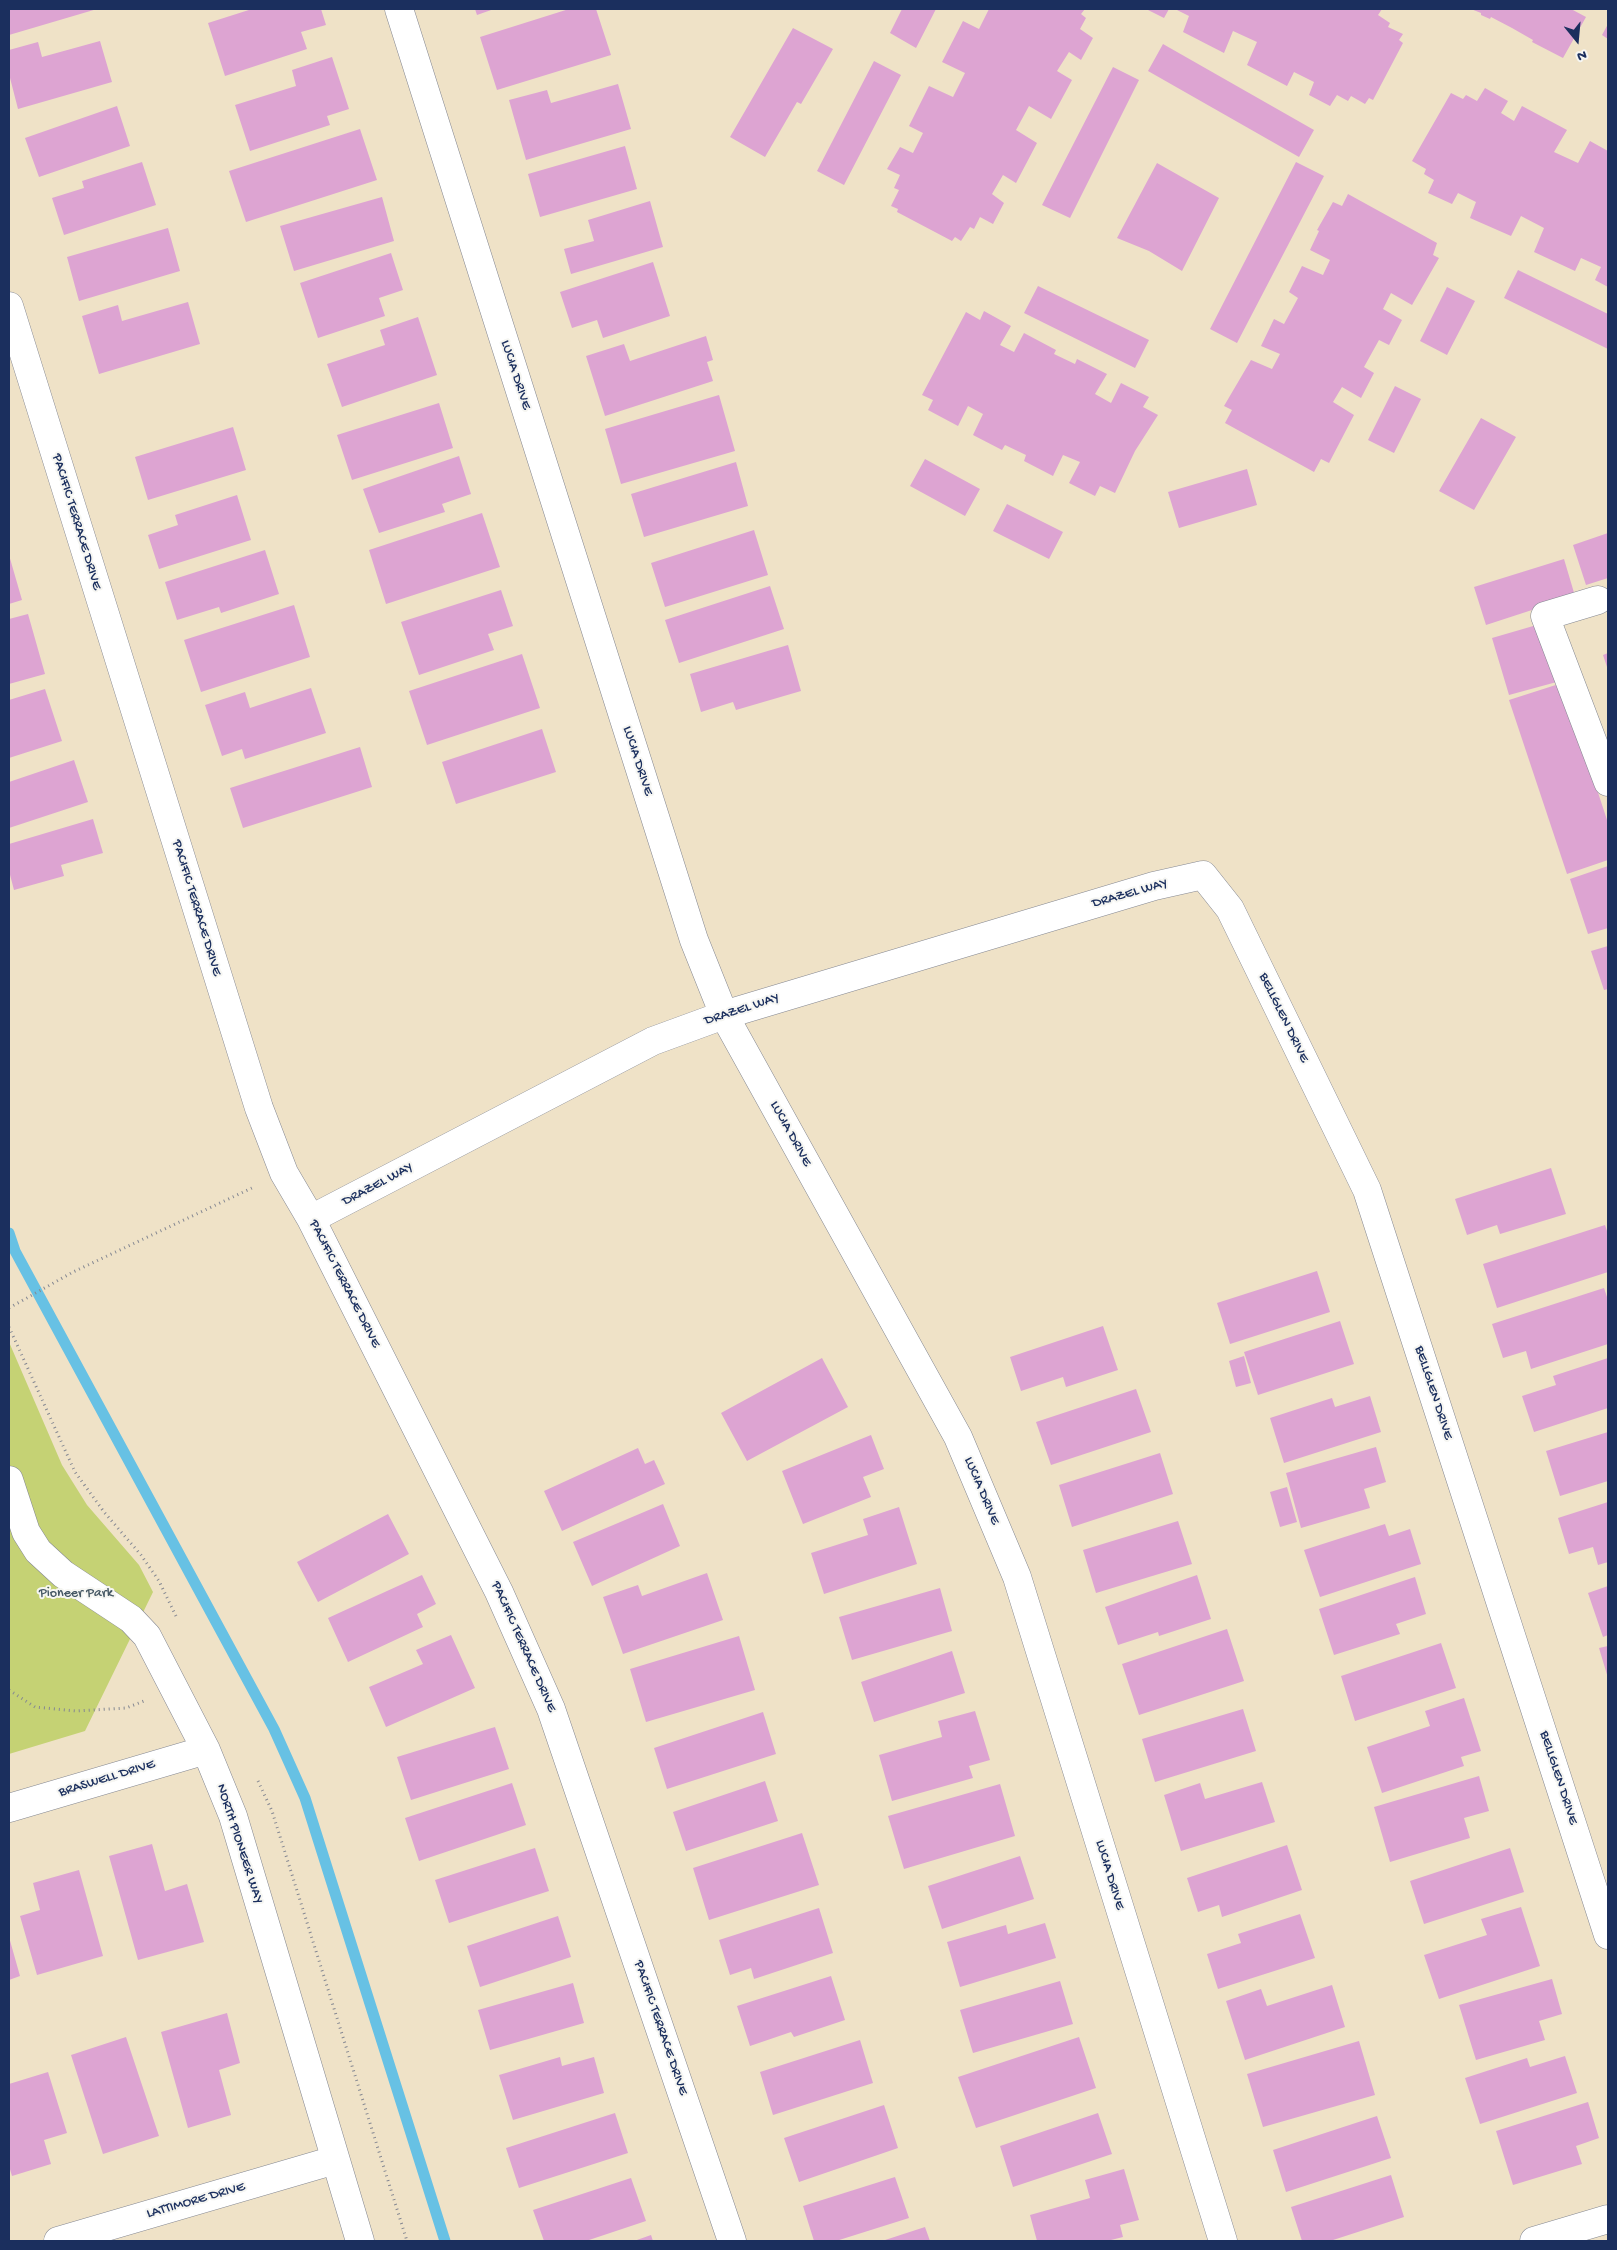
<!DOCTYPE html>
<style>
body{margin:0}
#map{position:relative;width:1617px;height:2250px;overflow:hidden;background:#efe2c7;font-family:"Gochi Hand",sans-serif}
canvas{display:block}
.frame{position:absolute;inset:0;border:10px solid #1b2f5e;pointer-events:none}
.north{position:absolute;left:1552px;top:15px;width:50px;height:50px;-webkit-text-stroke:4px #f6f6f2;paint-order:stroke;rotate:163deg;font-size:14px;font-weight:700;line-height:20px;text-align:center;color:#1b2f5e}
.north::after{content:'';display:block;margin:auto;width:18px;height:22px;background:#1b2f5e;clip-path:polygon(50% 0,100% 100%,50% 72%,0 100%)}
</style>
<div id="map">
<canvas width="1617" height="2250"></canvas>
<div class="frame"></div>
<div class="north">N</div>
</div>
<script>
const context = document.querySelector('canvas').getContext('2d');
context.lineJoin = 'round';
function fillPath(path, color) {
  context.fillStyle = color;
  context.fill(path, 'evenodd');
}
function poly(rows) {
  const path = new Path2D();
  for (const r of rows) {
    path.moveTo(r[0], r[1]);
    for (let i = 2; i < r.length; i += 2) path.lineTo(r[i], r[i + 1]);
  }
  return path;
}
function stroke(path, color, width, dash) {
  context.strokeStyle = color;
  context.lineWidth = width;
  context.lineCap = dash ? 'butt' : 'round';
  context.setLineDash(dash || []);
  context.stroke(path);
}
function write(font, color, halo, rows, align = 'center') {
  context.font = font + ' "Gochi Hand",sans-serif';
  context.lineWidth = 4;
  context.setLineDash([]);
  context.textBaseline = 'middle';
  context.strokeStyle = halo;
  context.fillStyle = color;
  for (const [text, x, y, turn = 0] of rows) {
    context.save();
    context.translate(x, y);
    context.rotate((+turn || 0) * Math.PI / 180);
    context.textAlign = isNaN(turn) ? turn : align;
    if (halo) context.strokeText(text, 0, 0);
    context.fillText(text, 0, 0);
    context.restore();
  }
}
const green = poly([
 [9,1342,62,1465,87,1505,139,1565,153,1592,85,1731,9,1754]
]);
const stream = poly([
 [9,1233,15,1251,274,1729,305,1798,445,2241]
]);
const building = poly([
 [9,9,97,9,9,35],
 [252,9,321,9,326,25,301,32,307,49,225,76,208,23],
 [475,9,494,9,477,15],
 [569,9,596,9,611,55,497,90,480,37],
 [902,9,936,9,916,48,890,33],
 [989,9,1085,9,1081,14,1086,18,1080,29,1093,38,1081,60,1069,52,1057,71,1072,80,1051,119,1029,106,1016,130,1037,143,1016,183,1003,175,992,194,1004,203,993,224,980,217,974,229,970,227,961,241,955,237,952,241,897,212,898,209,891,206,899,190,894,188,900,175,887,169,900,147,913,153,923,133,909,126,929,86,953,97,965,73,942,62,963,21,979,29],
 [1146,9,1169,9,1164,18],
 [1175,9,1382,9,1378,15,1390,23,1388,27,1403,34,1399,40,1403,43,1373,100,1369,98,1365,104,1351,96,1348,101,1337,95,1330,106,1309,95,1314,82,1294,72,1287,86,1247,65,1257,42,1233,31,1224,53,1183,32,1189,16],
 [1471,9,1571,9,1586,17,1563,58,1532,42,1533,40,1512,28,1491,17,1490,19,1481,15,1481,13],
 [1608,24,1608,39,1602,35],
 [793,28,833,49,801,104,797,102,765,157,730,137],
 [100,41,112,82,18,109,9,74,9,50,38,42,42,57],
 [1163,44,1314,130,1299,157,1148,71],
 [332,57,349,109,327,116,330,125,250,151,235,105,296,86,292,70],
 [874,61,901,75,844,185,817,171],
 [1113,67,1139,80,1070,218,1042,205],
 [618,84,631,129,526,160,509,100,547,90,551,103],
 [1485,88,1508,101,1501,113,1514,121,1522,106,1567,130,1554,152,1578,163,1590,141,1608,151,1608,287,1595,280,1601,267,1581,258,1575,271,1534,252,1544,228,1521,216,1511,236,1470,218,1476,202,1458,193,1452,204,1428,193,1434,180,1424,174,1426,169,1412,161,1451,93,1463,99,1466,95,1477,101],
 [117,106,130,146,39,177,25,138],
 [360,129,377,180,246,222,229,171],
 [625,146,637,189,540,217,528,174],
 [142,162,156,205,64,235,52,198,84,188,82,181],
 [1296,162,1324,176,1237,343,1210,329],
 [1157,163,1219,198,1182,271,1149,251,1117,238],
 [1348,194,1437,243,1433,255,1439,258,1412,305,1391,293,1383,309,1402,320,1389,345,1379,340,1364,367,1374,373,1361,398,1342,387,1333,402,1354,415,1329,463,1321,459,1314,472,1225,423,1232,410,1224,406,1251,360,1272,369,1280,354,1261,346,1274,319,1284,324,1298,298,1289,292,1302,266,1323,275,1330,260,1310,250,1319,231,1317,230,1333,202,1342,206],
 [382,197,394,241,294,271,280,226],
 [650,201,663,247,571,274,564,249,594,241,588,220],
 [168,228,180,271,79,301,67,257],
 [391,253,403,290,379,298,385,316,318,338,300,283],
 [653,262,670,316,603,338,597,320,572,328,560,292],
 [1518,270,1608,314,1608,349,1504,298],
 [1038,286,1149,340,1135,368,1024,313],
 [1447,287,1475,301,1447,355,1420,341],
 [188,302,200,344,99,374,82,316,118,305,122,321],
 [984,311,1011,326,1000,345,1014,352,1024,333,1056,350,1054,354,1075,364,1077,359,1107,374,1095,394,1111,403,1121,383,1149,397,1143,407,1158,415,1135,451,1115,493,1100,486,1095,496,1069,483,1080,462,1063,455,1053,476,1024,461,1026,455,1005,445,1002,450,973,435,983,414,968,406,958,426,928,410,933,400,922,395,966,312,980,320],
 [418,317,437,375,342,407,327,364,385,345,380,330],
 [706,336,713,360,707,362,713,381,605,416,586,356,624,344,630,361],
 [1395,386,1421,399,1394,453,1368,440],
 [719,395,735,451,621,484,605,429],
 [439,403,453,448,352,480,337,435],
 [1481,418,1516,437,1474,510,1439,491],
 [233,427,246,470,148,500,135,457],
 [459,456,471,494,442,504,445,512,379,533,363,489],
 [925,459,980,489,965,516,910,486],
 [736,462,748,506,644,537,631,494],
 [1247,469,1257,505,1179,528,1168,492],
 [237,495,251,540,159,569,148,535,178,525,175,515],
 [1007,504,1063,532,1049,559,993,531],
 [482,513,500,567,386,604,369,550],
 [754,530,768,575,665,607,651,563],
 [1608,533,1608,578,1586,585,1573,545],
 [265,550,279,594,221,613,219,607,177,620,165,582],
 [9,555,22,600,9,604],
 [1564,559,1575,596,1486,625,1474,587],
 [770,586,784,629,679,663,665,620],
 [501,590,513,626,488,634,494,650,419,675,401,622],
 [294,605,310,657,201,692,184,640],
 [28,614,45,674,9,684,9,619],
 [1547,622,1564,680,1509,695,1492,638],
 [788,645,801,691,736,710,733,702,701,712,690,674],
 [1608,653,1608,670,1603,655],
 [522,654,540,708,427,745,409,691],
 [1562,683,1608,823,1608,860,1567,874,1509,700],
 [311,688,326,733,245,759,242,749,222,756,205,705,245,692,250,708],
 [45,689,62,741,9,758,9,700],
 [542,729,556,772,456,804,442,762],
 [360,747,372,787,243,828,230,788],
 [74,760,88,802,9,828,9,782],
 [93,819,103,853,61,865,64,876,14,890,9,871,9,844],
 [1608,866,1608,928,1588,934,1570,879],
 [1608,946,1608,989,1604,990,1591,951],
 [1551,1168,1566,1214,1500,1234,1497,1225,1467,1235,1455,1199],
 [1605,1225,1608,1234,1608,1272,1497,1308,1483,1264],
 [1317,1271,1330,1312,1230,1344,1217,1303],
 [1604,1288,1608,1300,1608,1344,1531,1369,1526,1351,1503,1358,1492,1324],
 [1340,1321,1354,1364,1258,1395,1244,1352],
 [1103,1326,1118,1370,1066,1387,1063,1377,1021,1391,1010,1357],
 [1244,1356,1251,1383,1236,1387,1229,1361],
 [822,1358,848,1407,747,1461,721,1413],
 [1608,1358,1608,1408,1534,1432,1522,1396,1556,1385,1553,1376],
 [1136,1389,1151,1432,1051,1465,1036,1422],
 [1370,1396,1381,1432,1284,1463,1270,1418,1332,1398,1335,1407],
 [1608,1432,1608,1481,1560,1496,1546,1451],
 [871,1435,884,1469,863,1477,871,1497,803,1524,782,1471],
 [1376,1447,1386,1482,1364,1489,1370,1508,1301,1528,1286,1473],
 [638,1448,645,1464,654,1460,665,1484,562,1531,544,1491],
 [1160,1453,1173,1494,1072,1527,1059,1485],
 [1287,1487,1297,1522,1280,1527,1270,1492],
 [1608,1502,1608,1562,1598,1565,1593,1547,1569,1554,1558,1518],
 [663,1504,680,1546,592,1586,573,1542],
 [899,1507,917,1564,824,1594,811,1553,868,1535,863,1519],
 [388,1514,409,1554,318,1602,297,1562],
 [1178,1521,1192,1564,1096,1593,1083,1550],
 [1385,1524,1389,1536,1410,1529,1421,1564,1320,1597,1304,1550],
 [707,1573,723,1620,623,1654,603,1597,638,1585,642,1596],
 [422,1575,436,1604,417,1614,423,1627,348,1662,328,1618],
 [1197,1575,1211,1619,1159,1636,1158,1632,1118,1645,1105,1607],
 [1415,1577,1426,1614,1396,1624,1400,1634,1334,1655,1319,1609],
 [1608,1586,1608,1635,1603,1637,1588,1593],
 [940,1588,952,1631,852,1660,839,1617],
 [1227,1629,1244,1681,1139,1715,1122,1664],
 [451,1635,475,1688,386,1727,369,1687,423,1664,416,1650],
 [739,1636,755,1690,646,1722,630,1669],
 [1441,1643,1456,1688,1355,1721,1341,1676],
 [1608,1646,1608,1678,1599,1648],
 [952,1651,965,1693,874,1722,861,1682],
 [1464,1698,1481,1751,1461,1757,1464,1766,1382,1793,1367,1747,1430,1726,1425,1711],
 [1243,1709,1256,1751,1155,1782,1142,1739],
 [975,1711,990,1760,969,1766,973,1778,892,1801,879,1755,942,1737,938,1721],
 [763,1712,776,1754,667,1789,654,1748],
 [495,1727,509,1769,411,1800,397,1757],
 [1479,1776,1489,1811,1464,1818,1470,1838,1390,1862,1374,1807],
 [765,1781,778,1821,686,1851,673,1812],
 [1262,1782,1275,1822,1181,1851,1164,1795,1200,1783,1205,1799],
 [512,1783,526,1825,419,1861,405,1818],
 [1000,1784,1015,1836,904,1869,888,1816],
 [802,1833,819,1885,709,1920,693,1868],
 [152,1844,165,1891,187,1884,204,1942,138,1960,109,1856],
 [1287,1845,1302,1890,1222,1917,1219,1905,1198,1912,1187,1878],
 [535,1848,549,1891,449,1923,435,1880],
 [1510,1848,1524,1892,1424,1924,1410,1881],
 [1020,1856,1034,1899,942,1929,928,1886],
 [79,1870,103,1956,37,1975,20,1916,40,1910,33,1883],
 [1521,1907,1540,1966,1439,1999,1424,1955,1487,1935,1481,1919],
 [819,1908,833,1953,754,1979,751,1968,730,1975,719,1940],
 [1300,1914,1315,1958,1218,1989,1207,1954,1241,1943,1238,1934],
 [558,1916,571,1957,480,1987,467,1946],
 [1045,1923,1056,1958,960,1987,947,1942,1006,1925,1008,1934],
 [9,1937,20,1976,9,1980],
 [831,1976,845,2020,794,2037,791,2032,750,2046,737,2006],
 [1552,1979,1562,2014,1539,2021,1545,2040,1476,2060,1459,2005],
 [1060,1981,1073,2024,973,2053,960,2010],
 [573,1983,584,2023,490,2050,478,2010],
 [1332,1985,1345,2027,1245,2060,1226,2001,1261,1989,1267,2006],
 [227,2013,240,2063,219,2070,231,2115,188,2128,161,2032],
 [126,2037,159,2136,103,2154,71,2055],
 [1079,2037,1096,2088,976,2128,958,2077],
 [860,2040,873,2083,773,2115,760,2072],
 [1359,2041,1375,2095,1263,2127,1247,2074],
 [1565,2056,1577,2093,1480,2124,1465,2078,1527,2058,1530,2067],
 [560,2057,562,2066,594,2057,604,2093,513,2120,499,2075],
 [48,2072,67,2133,44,2140,51,2164,12,2176,9,2166,9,2084],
 [1588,2102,1599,2138,1576,2146,1582,2164,1513,2185,1496,2131],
 [884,2105,898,2148,799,2182,784,2138],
 [615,2113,628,2153,519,2188,506,2148],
 [1098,2113,1112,2154,1013,2187,1000,2146],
 [1377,2116,1391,2158,1286,2192,1273,2150],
 [1124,2169,1139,2220,1120,2225,1123,2237,1107,2241,1037,2241,1030,2215,1090,2198,1085,2180],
 [1391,2175,1404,2217,1330,2241,1302,2241,1291,2207],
 [895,2177,909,2218,836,2241,814,2241,803,2206],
 [631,2178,646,2221,586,2241,544,2241,533,2210],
 [925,2227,930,2241,882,2241],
 [651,2235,653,2241,634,2241]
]);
const path = poly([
 [9,1308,73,1272,254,1187],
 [9,1327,75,1472,104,1512,141,1555,159,1581,176,1616],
 [9,1690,35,1707,76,1711,126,1708,144,1701],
 [258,1781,272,1811,407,2241]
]);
const street = poly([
 [399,9,694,940,724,1015,958,1437,1017,1577,1223,2241],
 [9,306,259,1108,284,1173,311,1219,499,1592,551,1709,732,2241],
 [1598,600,1545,616,1608,782],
 [311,1219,653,1041,724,1015,1154,886,1203,875,1230,909,1367,1190,1608,1935],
 [9,1480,26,1532,38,1551,63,1574,131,1619,147,1636,206,1750,233,1816,360,2241],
 [9,1808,206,1750],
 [58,2241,335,2160],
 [1534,2241,1608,2219]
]);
const streetNames = [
 ["LUCIA DRIVE",515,375,72],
 ["PACIFIC TERRACE DRIVE",76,522,73],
 ["LUCIA DRIVE",637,761,72],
 ["DRAZEL WAY",1130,894,-16],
 ["PACIFIC TERRACE DRIVE",196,908,73],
 ["DRAZEL WAY",742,1010,-18],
 ["BELLGLEN DRIVE",1283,1018,64],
 ["LUCIA DRIVE",790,1134,61],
 ["DRAZEL WAY",378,1185,-28],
 ["PACIFIC TERRACE DRIVE",344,1284,63],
 ["BELLGLEN DRIVE",1433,1393,72],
 ["LUCIA DRIVE",981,1491,67],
 ["PACIFIC TERRACE DRIVE",523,1647,66],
 ["BELLGLEN DRIVE",1558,1778,72],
 ["BRASWELL DRIVE",107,1779,-17],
 ["NORTH PIONEER WAY",239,1844,72],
 ["LUCIA DRIVE",1109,1875,73],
 ["PACIFIC TERRACE DRIVE",660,2028,71],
 ["LATTIMORE DRIVE",196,2201,-16]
];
const parkNames = [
 ["Pioneer Park",76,1594]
];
fillPath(green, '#c5d274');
stroke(stream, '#67c1e4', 11);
fillPath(building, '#dda4d2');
stroke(street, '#858892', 29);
stroke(path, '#858892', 3, [1, 4]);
stroke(street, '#fff', 28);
write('14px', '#1b2f5e', '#f6f6f2', streetNames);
write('14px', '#465864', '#f6f6f2', parkNames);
</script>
